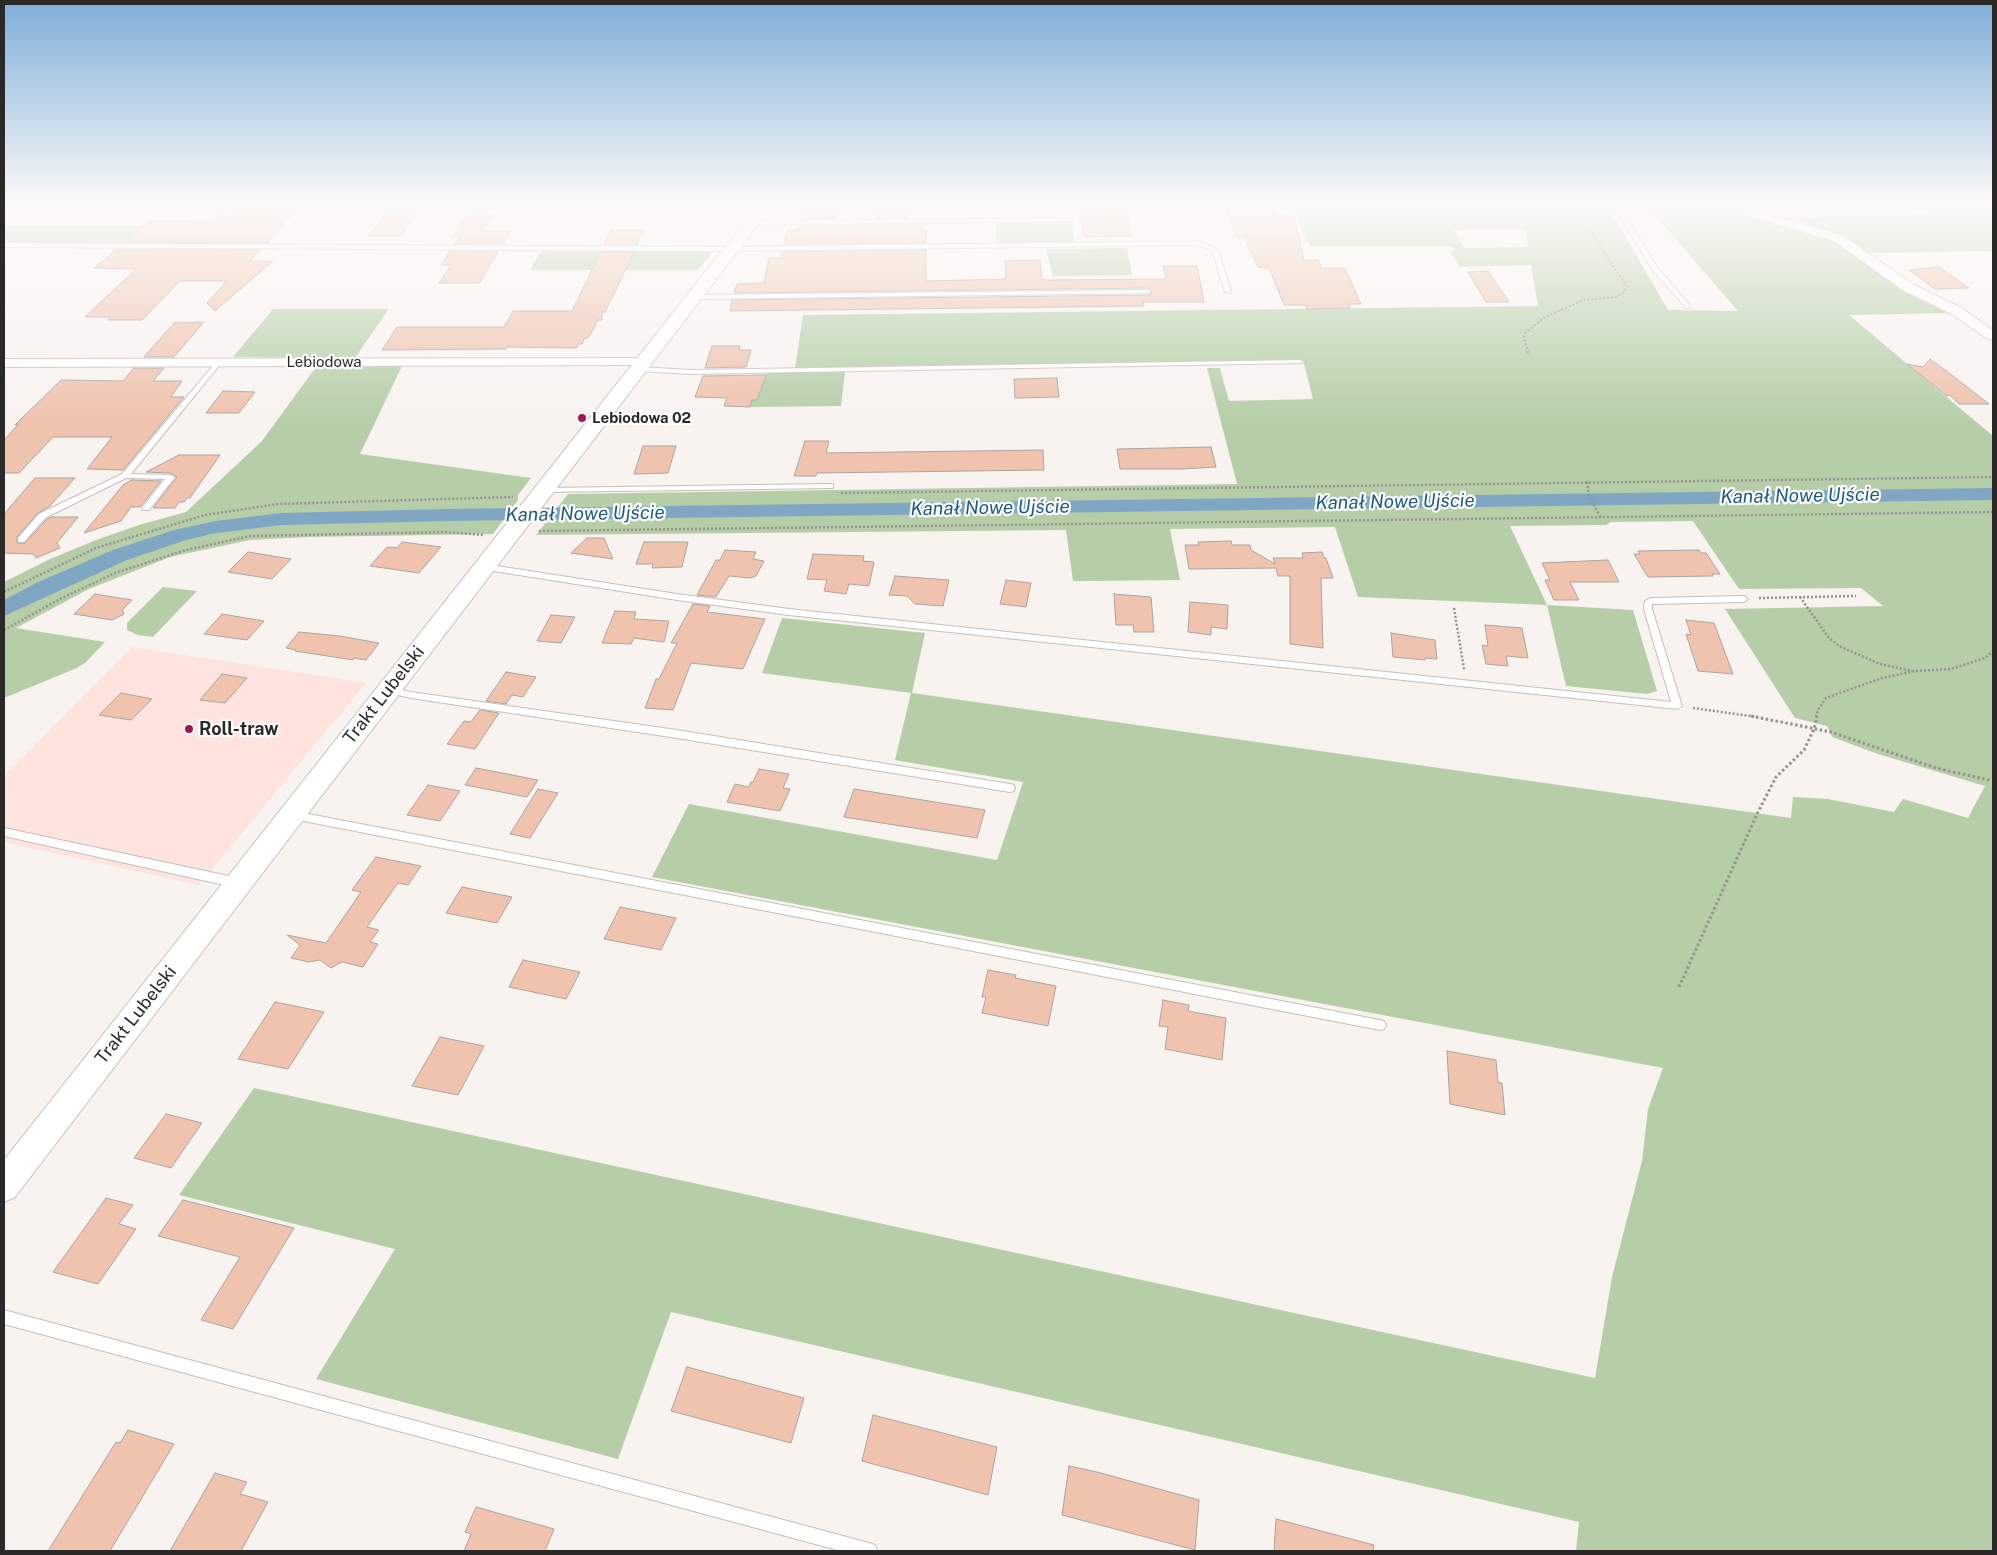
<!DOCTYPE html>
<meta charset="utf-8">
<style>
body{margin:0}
#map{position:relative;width:1997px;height:1555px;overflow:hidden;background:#f9f3f0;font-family:"Public Sans",sans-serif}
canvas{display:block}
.frame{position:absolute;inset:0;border:5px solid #2b2928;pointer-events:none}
</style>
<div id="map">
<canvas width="1997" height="1555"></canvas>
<div class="frame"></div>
</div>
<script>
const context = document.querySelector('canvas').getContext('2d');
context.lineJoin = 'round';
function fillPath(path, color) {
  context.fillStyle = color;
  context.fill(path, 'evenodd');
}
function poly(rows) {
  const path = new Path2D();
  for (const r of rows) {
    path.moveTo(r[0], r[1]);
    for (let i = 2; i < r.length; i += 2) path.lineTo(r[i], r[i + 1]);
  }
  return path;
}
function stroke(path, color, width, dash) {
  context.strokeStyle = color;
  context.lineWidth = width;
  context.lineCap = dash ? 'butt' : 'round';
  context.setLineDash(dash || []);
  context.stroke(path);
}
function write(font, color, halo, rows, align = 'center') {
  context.font = font + ' "Public Sans",sans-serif';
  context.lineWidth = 4.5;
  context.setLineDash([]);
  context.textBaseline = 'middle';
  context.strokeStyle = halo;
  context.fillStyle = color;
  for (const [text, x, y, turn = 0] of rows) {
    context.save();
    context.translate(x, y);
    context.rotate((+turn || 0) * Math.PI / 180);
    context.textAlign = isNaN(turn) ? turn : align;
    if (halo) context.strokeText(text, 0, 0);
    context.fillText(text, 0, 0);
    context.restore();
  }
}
const commercial = poly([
 [132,647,366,683,199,885,4,842,4,776]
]);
const green = poly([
 [1291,205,1607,205,1668,310,1738,311,1647,206,1716,205,1808,231,1841,244,1909,293,1947,313,1849,315,1993,436,1993,1551,1576,1551,1579,1522,671,1312,618,1459,316,1379,395,1249,179,1195,254,1088,1595,1378,1612,1277,1642,1161,1648,1109,1663,1068,652,877,689,804,997,860,1023,782,895,760,911,693,762,673,782,618,925,633,912,693,1791,818,1793,797,1828,799,1894,812,1903,799,1968,818,1985,786,1878,754,1832,737,1827,726,1795,718,1725,609,1883,606,1861,588,1739,589,1693,521,1611,522,1606,525,1510,526,1547,605,1633,610,1657,691,1647,694,1566,686,1547,605,1358,597,1335,527,1170,529,1180,580,1090,581,1073,581,1066,530,536,535,568,494,1237,484,1207,368,1220,368,1229,401,1313,399,1303,360,795,368,803,315,1538,306,1531,265,1460,267,1450,252,1456,248,1448,246,1310,246],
 [1525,229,1528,247,1464,248,1454,230],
 [1935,205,1993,205,1993,251,1870,253,1837,233,1783,218,1948,214],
 [996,222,1072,222,1074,242,997,243],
 [4,226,191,226,172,246,4,244],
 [1127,248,1132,275,1053,276,1046,249],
 [542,250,714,251,698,270,530,270],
 [273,309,388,309,388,310,355,358,233,357],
 [402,366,360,454,531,478,518,495,518,500,493,534,309,537,250,540,170,557,89,589,16,628,105,642,85,663,77,668,4,698,4,582,50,559,96,540,139,525,186,512,262,441,316,367],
 [845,372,841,406,750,407,752,400,757,400,767,373],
 [163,587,197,591,153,637,138,635,127,630,127,623]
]);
const canal = poly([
 [1993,488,1993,500,448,521,282,525,216,533,186,540,127,560,4,616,4,600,36,583,113,550,174,530,216,521,282,513,448,509,1993,488]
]);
const building = poly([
 [233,206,285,206,278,213,293,213,267,243,125,242,149,221,210,220,220,211,228,211,233,206],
 [1101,206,1125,206,1131,236,1084,237,1079,212,1102,212,1101,206],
 [878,207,907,207,906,218,877,218,878,207],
 [1272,209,1275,216,1294,216,1304,260,1318,260,1322,268,1345,268,1361,304,1349,304,1350,308,1307,309,1305,305,1284,305,1269,268,1258,267,1244,237,1236,237,1226,210,1272,209],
 [386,214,417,214,400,236,368,236,386,214],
 [804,214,829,214,837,215,836,218,802,219,804,214],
 [472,215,493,215,483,231,511,231,503,244,455,244,460,237,452,237,465,218,470,218,472,215],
 [923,225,922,230,927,230,926,243,784,244,787,230,799,230,800,226,923,225],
 [611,230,644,230,637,245,604,244,611,230],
 [116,250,260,250,250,261,273,261,215,311,207,303,227,281,180,281,142,320,108,320,111,317,85,317,136,269,94,268,116,250],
 [926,250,926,281,1006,279,1005,261,1040,260,1042,279,1047,280,1166,279,1163,266,1197,266,1204,302,1143,302,1144,306,730,311,732,300,1150,295,1152,293,1148,288,734,293,737,284,764,283,769,258,781,258,782,252,926,250],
 [450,251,498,252,479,283,439,283,451,265,441,265,450,251],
 [601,252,634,252,605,312,602,312,602,320,598,320,589,337,584,339,582,344,578,344,576,348,507,347,506,349,382,350,397,327,504,327,513,311,572,311,601,252],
 [1939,267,1969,288,1935,289,1909,270,1939,267],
 [1488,271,1509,302,1486,302,1468,272,1488,271],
 [204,322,174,357,144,357,174,323,204,322],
 [712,346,740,346,739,350,751,350,746,367,705,368,712,346],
 [1930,359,1949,373,1989,404,1959,404,1950,395,1947,396,1907,364,1923,367,1930,359],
 [134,368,164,368,153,381,182,381,171,397,184,397,123,470,87,469,112,437,53,437,19,473,4,473,4,440,18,425,15,425,61,380,123,381,134,368],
 [766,375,757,400,752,400,750,407,724,406,727,398,695,397,703,376,766,375],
 [1057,378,1059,397,1015,398,1014,379,1057,378],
 [223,391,255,392,239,413,206,413,223,391],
 [805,441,829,441,826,453,1043,450,1044,470,817,473,816,476,794,476,805,441],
 [643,446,676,446,668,473,634,474,643,446],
 [1211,447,1216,467,1182,469,1120,469,1117,449,1211,447],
 [179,455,220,455,190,498,187,498,184,502,179,502,175,508,153,508,177,477,171,473,146,472,179,455],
 [35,478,75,478,50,506,38,513,17,537,17,543,25,543,46,520,51,517,78,517,57,543,60,548,36,558,33,554,4,553,4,514,35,478],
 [132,480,161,481,140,507,131,507,121,521,84,533,123,485,132,480],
 [587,538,604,538,613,559,571,553,587,538],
 [1231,541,1232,545,1250,545,1251,550,1275,564,1273,558,1303,558,1302,553,1322,552,1324,558,1326,558,1333,578,1321,578,1323,648,1290,644,1290,576,1278,576,1276,568,1189,569,1185,545,1199,545,1198,542,1231,541],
 [402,542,441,547,419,573,370,566,387,547,397,548,402,542],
 [644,542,688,542,682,567,652,568,653,564,636,564,644,542],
 [725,550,756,552,753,559,764,561,756,576,750,578,729,576,716,597,697,595,716,560,720,560,725,550],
 [1699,550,1701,553,1706,553,1720,574,1712,574,1713,576,1648,577,1634,554,1640,554,1638,551,1699,550],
 [248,552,291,559,272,579,228,572,248,552],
 [813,554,864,556,863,561,874,562,869,586,849,584,846,594,824,591,827,580,807,579,813,554],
 [1608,560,1619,582,1570,582,1579,600,1554,600,1545,580,1550,580,1542,563,1608,560],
 [895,576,949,580,943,606,915,604,907,596,889,595,895,576],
 [1006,580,1031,583,1026,607,1000,604,1006,580],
 [95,594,132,600,122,610,124,614,112,620,74,614,95,594],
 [1114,594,1151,597,1154,632,1134,632,1133,625,1116,625,1114,594],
 [1190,602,1228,605,1227,629,1211,627,1211,635,1188,632,1190,602],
 [693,604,710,606,707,612,765,619,743,669,691,663,673,710,645,708,656,679,659,679,677,643,671,643,693,604],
 [615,611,636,612,634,619,669,621,664,642,634,638,631,644,602,643,615,611],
 [222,614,264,621,247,640,204,634,222,614],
 [551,615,575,617,561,643,537,641,551,615],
 [1686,620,1714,623,1733,674,1698,671,1686,634,1691,635,1686,620],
 [1485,625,1522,628,1528,658,1506,656,1508,666,1486,664,1482,645,1488,646,1485,625],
 [299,632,340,636,379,643,366,660,354,658,353,660,295,651,296,650,286,648,299,632],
 [1391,633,1435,640,1437,659,1425,658,1425,660,1393,657,1391,633],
 [506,672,536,677,523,697,512,695,506,704,486,701,506,672],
 [222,674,247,678,225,703,200,700,222,674],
 [121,693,152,699,131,720,99,715,121,693],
 [480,710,499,713,475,749,447,744,464,721,471,722,480,710],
 [476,768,538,780,527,797,465,785,476,768],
 [759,769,789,774,783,788,790,789,780,811,727,802,735,784,749,787,751,782,753,782,759,769],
 [428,785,460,791,440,821,407,815,428,785],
 [538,789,558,793,530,838,510,834,538,789],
 [854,789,985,810,977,838,844,817,854,789],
 [376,857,421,866,408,885,398,883,367,927,379,930,370,942,378,944,363,967,342,962,331,968,320,960,309,962,291,958,300,945,287,935,326,943,361,892,352,890,376,857],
 [462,887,512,897,497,923,446,913,462,887],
 [620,907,676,918,661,950,604,939,620,907],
 [523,960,580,972,566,999,509,987,523,960],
 [988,970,1016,975,1015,978,1056,986,1048,1026,982,1013,986,997,982,997,988,970],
 [1163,1000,1189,1005,1188,1011,1226,1018,1222,1060,1165,1049,1168,1027,1159,1026,1163,1000],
 [275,1002,324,1012,288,1069,238,1059,275,1002],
 [440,1037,484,1046,458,1095,412,1086,440,1037],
 [1447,1051,1496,1060,1498,1082,1502,1083,1505,1115,1450,1104,1447,1051],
 [166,1114,202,1123,171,1168,134,1158,166,1114],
 [106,1198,133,1205,119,1224,136,1229,98,1284,53,1272,106,1198],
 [183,1200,294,1228,233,1329,201,1320,240,1257,158,1236,183,1200],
 [687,1367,804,1398,791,1443,671,1411,687,1367],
 [873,1415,997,1447,988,1495,862,1461,873,1415],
 [128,1430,174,1444,110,1551,48,1551,116,1442,120,1443,128,1430],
 [1069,1466,1097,1472,1199,1500,1195,1550,1062,1515,1069,1466],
 [215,1473,247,1482,240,1494,268,1502,241,1551,170,1551,215,1473],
 [476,1507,554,1529,545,1551,464,1551,471,1534,465,1532,476,1507],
 [1276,1519,1374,1545,1373,1551,1274,1551,1276,1519]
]);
const pathFar2 = poly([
 [1528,353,1524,337,1526,332,1545,317,1584,300,1616,297,1624,292,1627,287,1583,220,1567,205]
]);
const pathFar1 = poly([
 [1587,482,1589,496,1601,518],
 [841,493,1993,477],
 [539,531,1993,512],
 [4,592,96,548,205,515,278,504,513,497],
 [1800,597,1829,638,1839,646,1880,664,1912,671],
 [1759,598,1856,596],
 [1454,608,1464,669],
 [4,630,60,599,115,573,186,550,250,536,444,532,484,535],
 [1693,708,1757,717],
 [1816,717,1818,710,1826,698,1882,678,1915,671,1951,669,1985,658,1993,651]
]);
const path = poly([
 [1751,716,1831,732,1936,768,1993,781],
 [1679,987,1757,814,1776,777,1804,750,1814,729,1817,716]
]);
const service = poly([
 [1613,205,1619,205,1657,267,1690,306,1690,308,1686,308,1652,269,1613,205],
 [1070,218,1072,219,1072,221,753,225,750,223,753,221,1070,218],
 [1199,241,1218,249,1231,292,1230,293,1225,292,1212,250,1198,245,722,251,4,247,4,243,722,247,1199,241],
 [1148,290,1150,291,1150,293,694,299,691,297,694,295,1148,290],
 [1300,360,1302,361,1302,363,691,374,639,371,635,369,639,367,691,370,1300,360],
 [217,361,222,362,131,474,171,475,175,477,149,510,143,510,142,508,165,479,126,478,45,518,24,542,18,542,18,538,39,514,122,474,217,361],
 [830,484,833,484,833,488,544,492,540,490,544,488,830,484],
 [484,564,677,594,789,609,1671,702,1644,609,1645,601,1651,598,1744,596,1748,599,1744,602,1652,604,1652,609,1682,706,1677,709,789,615,677,600,481,569,481,565,484,564],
 [388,687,411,692,677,730,1010,784,1014,785,1015,788,1014,791,1010,792,677,738,411,698,385,692,383,690,385,688,388,687],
 [293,811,1380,1020,1384,1021,1386,1025,1384,1029,1380,1030,293,819,289,818,288,815,289,812,293,811],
 [4,828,238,878,242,880,243,883,242,886,238,888,4,836,4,828],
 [4,1310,869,1543,875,1545,877,1551,841,1551,4,1324,4,1310]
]);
const minor = poly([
 [1717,205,1737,205,1842,235,1914,285,1960,307,1993,330,1993,340,1988,339,1950,313,1904,291,1834,241,1719,207,1717,205],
 [644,358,651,362,649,365,4,367,4,359,644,358]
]);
const tertiary = poly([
 [758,205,773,205,15,1197,4,1202,4,1160,758,205]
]);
const markers = [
 [582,418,5,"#a51250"],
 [189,729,5,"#a51250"]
];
const farStreetnames = [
 ["Lebiodowa",324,362]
];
const farPoinames = [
 ["Lebiodowa 02",592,418]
];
const streetNames = [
 ["Trakt Lubelski",384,695,-52],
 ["Trakt Lubelski",136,1015,-52]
];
const poiNames = [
 ["Roll-traw",199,729]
];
const waterNames = [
 ["Kanał Nowe Ujście",1800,496,-1],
 ["Kanał Nowe Ujście",1395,502,-1],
 ["Kanał Nowe Ujście",990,508,-1],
 ["Kanał Nowe Ujście",585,514,-1]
];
fillPath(commercial, '#fee3df');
fillPath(green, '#b5cea8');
fillPath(canal, '#7fa6c2');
fillPath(building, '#efc3ae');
stroke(building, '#a9a4a2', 1);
stroke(service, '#c5bfbc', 2);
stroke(minor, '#c5bfbc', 2);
stroke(tertiary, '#c5bfbc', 2);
stroke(pathFar2, '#969290', 2, [2, 2]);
stroke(pathFar1, '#969290', 2.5, [2, 2]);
stroke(path, '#969290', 3, [2.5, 2.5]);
fillPath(service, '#fff');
fillPath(minor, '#fff');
fillPath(tertiary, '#fff');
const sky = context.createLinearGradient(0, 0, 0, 423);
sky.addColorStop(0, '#7eaed9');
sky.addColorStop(0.48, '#fcfaf8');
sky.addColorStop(1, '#fcfaf800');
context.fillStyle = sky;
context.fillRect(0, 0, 1997, 423);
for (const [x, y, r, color] of markers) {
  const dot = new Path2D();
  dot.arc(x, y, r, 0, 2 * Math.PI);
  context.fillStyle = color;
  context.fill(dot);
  stroke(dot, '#fff', 2);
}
write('15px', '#2b2928', '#fff', farStreetnames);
write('bold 15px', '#2b2928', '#fff', farPoinames, 'left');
write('18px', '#2b2928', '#fff', streetNames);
write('bold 18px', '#2b2928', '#fff', poiNames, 'left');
write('italic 19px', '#1d5c82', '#fff', waterNames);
</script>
